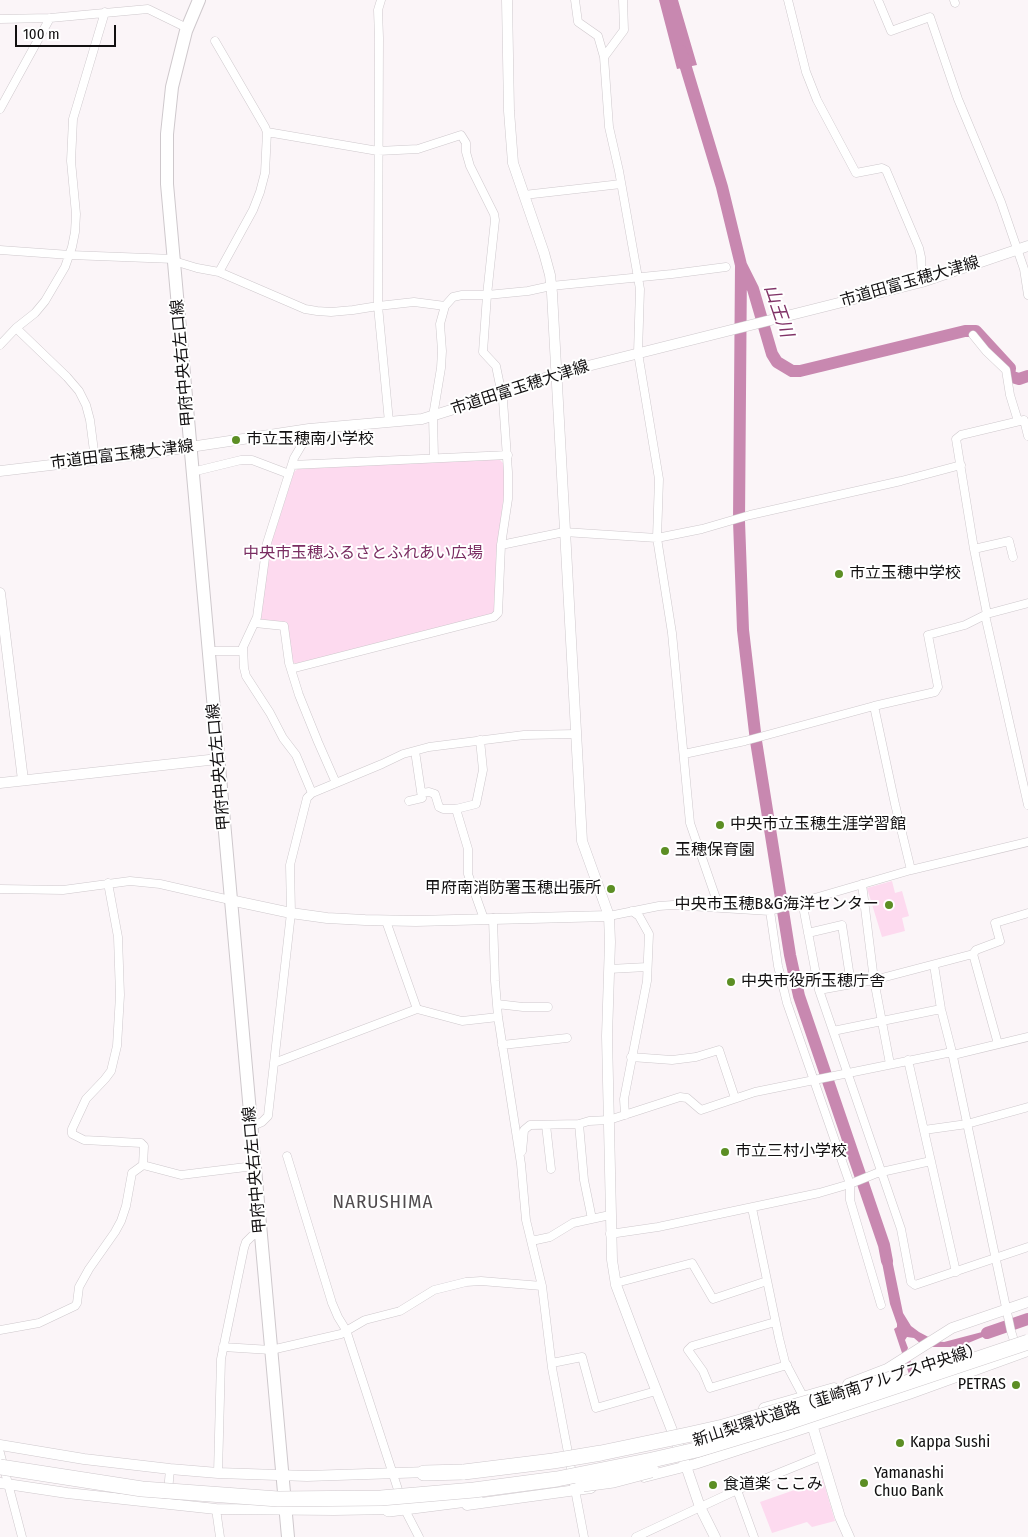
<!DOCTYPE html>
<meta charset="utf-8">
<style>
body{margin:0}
#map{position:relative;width:1028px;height:1537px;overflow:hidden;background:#fbf5f8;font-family:"Fira Sans Condensed",sans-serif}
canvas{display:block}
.scale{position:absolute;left:15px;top:25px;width:101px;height:22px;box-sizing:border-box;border:2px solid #121011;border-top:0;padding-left:6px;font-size:15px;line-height:18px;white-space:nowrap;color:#121011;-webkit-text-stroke:4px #fff;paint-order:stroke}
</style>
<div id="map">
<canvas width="1028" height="1537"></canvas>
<div class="scale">100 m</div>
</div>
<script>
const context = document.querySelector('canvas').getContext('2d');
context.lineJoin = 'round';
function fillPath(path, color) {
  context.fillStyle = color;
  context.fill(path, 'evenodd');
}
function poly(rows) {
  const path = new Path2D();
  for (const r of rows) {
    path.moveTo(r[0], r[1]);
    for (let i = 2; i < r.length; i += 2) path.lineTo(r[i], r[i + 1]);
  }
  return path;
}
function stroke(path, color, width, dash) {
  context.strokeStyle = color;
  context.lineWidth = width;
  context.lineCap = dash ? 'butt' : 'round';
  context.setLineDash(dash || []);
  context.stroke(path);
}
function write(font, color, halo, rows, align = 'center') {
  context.font = font + ' "Fira Sans Condensed","Noto Sans JP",sans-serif';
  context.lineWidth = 4;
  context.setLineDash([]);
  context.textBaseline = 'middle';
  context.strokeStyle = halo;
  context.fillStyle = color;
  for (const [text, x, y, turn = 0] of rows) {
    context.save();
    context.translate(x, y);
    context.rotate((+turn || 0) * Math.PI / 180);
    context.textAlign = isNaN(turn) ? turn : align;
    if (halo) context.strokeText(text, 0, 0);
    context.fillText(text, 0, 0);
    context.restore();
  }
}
const green = poly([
 [499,459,505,465,504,494,497,550,494,612,493,614,297,664,292,662,287,622,265,621,261,620,260,615,270,547,294,472,299,468],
 [892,881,895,893,902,891,909,916,902,918,905,931,882,937,867,888],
 [823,1480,835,1521,812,1527,807,1522,772,1533,760,1502]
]);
const water = poly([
 [659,0,678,0,697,65,677,69],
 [889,1245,903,1313,911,1326,919,1332,936,1341,944,1342,1001,1327,1002,1329,961,1346,950,1347,930,1347,921,1344,914,1338,907,1337,905,1340,908,1348,907,1350,914,1372,909,1374,894,1329,897,1327,897,1324,890,1304,879,1247]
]);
const river = poly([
 [681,51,722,187,741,265,753,289,772,354,777,362,792,371,800,371,965,331,976,331,1010,368,1009,376,1019,379,1028,376],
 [741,265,739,521,743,630,756,741,790,955,799,996,884,1245,887,1261],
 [987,1333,1028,1319]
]);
const minor = poly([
 [381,0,378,10,379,38,378,306,389,422],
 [575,0,578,22,598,36,604,57],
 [623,0,624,30,604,57,609,127,619,171,640,289,638,353,659,479,657,538,672,633,690,823,719,907],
 [788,0,806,72,817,100,856,173,882,168,886,170,919,248,921,257,922,282],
 [878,0,891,31,930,17,958,99,1001,202,1024,269,1028,295],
 [954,0,955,3],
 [0,19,50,18,148,9,187,28],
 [215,41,265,127,267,132,265,173,260,192,253,210,219,272],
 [0,109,50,18],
 [267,132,378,151,418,149,461,135,466,143,466,152,470,166,494,214,495,220,487,295,483,352,496,366,503,400,508,472,508,499,501,545,498,613,494,617,291,669],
 [524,195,621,184],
 [0,250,70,255,174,259],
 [174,261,197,268,219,272,305,309,317,311,331,312,353,310,378,306,414,302,445,306],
 [16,328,67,377,79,391,86,405,90,420,95,459],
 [973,335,986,351,1006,370,1010,395,1018,421],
 [0,345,16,328,35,313,45,301,65,267,72,247,75,232,76,214,71,161,73,119,105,12],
 [309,429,307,436,294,458,267,543,257,617,243,647,244,668,246,676,270,713,283,738,296,755,312,793],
 [434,458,433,416,441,368,442,351,440,324,445,306,453,297,462,295,487,295,528,291,551,286,672,274,726,267],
 [292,465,508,455],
 [192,472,241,460,252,460,289,474],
 [501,545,564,532,657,538,702,529,750,515,901,481,961,465],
 [974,549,1009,541,1013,557],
 [987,614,974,549,956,439,961,435,1024,420,1028,436],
 [985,615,1028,805],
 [255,623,284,626,289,663,299,695,318,742,336,783],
 [209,651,243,651],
 [874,706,895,804,911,870],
 [684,754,745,741,874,706,935,692,938,687,928,635,965,625,987,614,1028,603],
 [422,793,429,792,435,794,439,807,443,809,456,809,476,804,483,770,480,740],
 [409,801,422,798,415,751],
 [456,809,468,849,468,874,484,919],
 [108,883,118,937,120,995,117,1046,111,1071,105,1079,86,1099,72,1129,72,1134,84,1140,141,1143,144,1146,143,1165],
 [862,884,874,980,890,1064],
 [0,889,63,890,130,881,160,884,230,900],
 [802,901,819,990,901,1229,911,1282,915,1285,1028,1247],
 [770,911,778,966,787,1003,850,1184,850,1200,881,1305],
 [609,916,659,906,673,905,770,911,911,870,1028,842],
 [493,918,495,981,498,1017,521,1164,526,1220,542,1286,552,1368,584,1537],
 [386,921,417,1009,462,1021,498,1017],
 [808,933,842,925,851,984],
 [973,954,998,1044],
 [934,965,941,1009,952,1052,1011,1331,1016,1347],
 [609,969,647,967],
 [819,990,874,980,973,954,976,950,1000,941,995,923,1028,913],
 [497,1004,523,1007,548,1007],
 [833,1031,941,1009],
 [502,1045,567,1038],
 [953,1055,1028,1037],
 [631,1057,672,1060,696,1057,719,1050,735,1098],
 [908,1060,956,1272],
 [274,1063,417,1009],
 [625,1115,624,1099,647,981,649,934,639,916,632,911],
 [579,1124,584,1180,592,1219],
 [546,1125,551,1169],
 [250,1127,262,1122,268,1116,291,913,290,865,307,798,312,793,382,764,403,754,429,747,524,735,576,734],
 [924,1130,967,1124,1028,1107],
 [522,1151,524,1130,530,1125,579,1124,589,1121,609,1120,680,1097,687,1098,701,1110,755,1092,952,1052],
 [287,1156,332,1303,338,1317,346,1330,404,1508,419,1537],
 [752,1208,779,1338,785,1362,803,1396],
 [610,1234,658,1227,819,1193,850,1184,877,1173,931,1161],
 [531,1239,536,1240,550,1237,573,1223,610,1215],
 [616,1283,692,1263,713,1299,767,1281],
 [775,1322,692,1346,688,1350,703,1371,710,1388,787,1365],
 [0,1330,39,1323,75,1306,77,1303,79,1287,89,1269,115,1232,121,1221,126,1206,132,1173,143,1165,181,1175,254,1166],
 [223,1347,271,1350,341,1334,365,1320,400,1311,434,1290,466,1282,481,1281,542,1286],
 [552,1363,582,1357,596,1408,656,1391],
 [0,1453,22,1537],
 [218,1473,221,1359,244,1248,246,1242,252,1236,261,1233],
 [737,1490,754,1537],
 [168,1492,170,1469],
 [216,1509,220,1537],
 [636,1537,737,1490,821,1456]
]);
const tertiary = poly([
 [507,0,509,111,513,163,544,253,550,275,552,293,582,841,609,916,610,942,607,1036,612,1260,616,1285,642,1354,686,1466,700,1507,715,1537],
 [0,471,144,454,309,429,422,419,502,394,556,374,922,282,1028,246],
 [0,593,23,780],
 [0,783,218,759],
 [230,900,291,913,327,918,365,920,416,921,609,916],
 [848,1384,887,1369,952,1328,1028,1302],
 [764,1408,834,1388],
 [811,1421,840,1517,849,1537],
 [0,1445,84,1459,170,1469,218,1473,307,1476,428,1472],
 [644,1477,695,1464,909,1394,1028,1351],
 [0,1483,67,1493,216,1509,334,1510,395,1509],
 [467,1505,591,1488]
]);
const primary = poly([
 [199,0,186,31,172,87,167,134,167,184,288,1537]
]);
const motorway = poly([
 [424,1473,464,1472],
 [389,1509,475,1498]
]);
const motorwayBridge = poly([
 [0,1467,142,1489,278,1499,381,1498,474,1490,557,1479,652,1460,696,1450,792,1421,1028,1342],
 [464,1472,553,1461,601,1453,687,1435,723,1427,891,1379],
 [583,1484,613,1480,651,1470]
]);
const markers = [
 [236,440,5,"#5c8e24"],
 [839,574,5,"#5c8e24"],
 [720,825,5,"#5c8e24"],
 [665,851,5,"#5c8e24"],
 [611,889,5,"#5c8e24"],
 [889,905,5,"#5c8e24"],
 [731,982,5,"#5c8e24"],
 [725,1152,5,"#5c8e24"],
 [1016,1385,5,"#5c8e24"],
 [900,1443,5,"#5c8e24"],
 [864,1483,5,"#5c8e24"],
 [713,1485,5,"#5c8e24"]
];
const streetNames = [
 ["市道田富玉穂大津線",910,282,-16],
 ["甲府中央右左口線",183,363,-95],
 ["市道田富玉穂大津線",520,388,-18],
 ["市道田富玉穂大津線",122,455,-7],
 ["甲府中央右左口線",219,767,-95],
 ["甲府中央右左口線",255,1170,-95],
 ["新山梨環状道路（韮崎南アルプス中央線）",838,1395,-18]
];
const poiNames = [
 ["市立玉穂南小学校",246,440],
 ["市立玉穂中学校",849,574],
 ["中央市立玉穂生涯学習館",730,825],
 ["玉穂保育園",675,851],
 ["甲府南消防署玉穂出張所",601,889,"right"],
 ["中央市玉穂B&G海洋センター",879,905,"right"],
 ["中央市役所玉穂庁舎",741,982],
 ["市立三村小学校",735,1152],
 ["PETRAS",1006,1385,"right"],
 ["Kappa Sushi",910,1443],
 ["Yamanashi",874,1474],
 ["Chuo Bank",874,1492],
 ["食道楽 ここみ",723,1485]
];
const parkNames = [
 ["中央市玉穂ふるさとふれあい広場",363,554]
];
const waterNames = [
 ["山王川",778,311,71]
];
const quarterNames = [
 ["NARUSHIMA",383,1203]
];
fillPath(green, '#fddaef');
fillPath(water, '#c888b0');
stroke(river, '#c888b0', 12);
stroke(minor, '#cec8cc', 9);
stroke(tertiary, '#cec8cc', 11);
stroke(primary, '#cec8cc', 14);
stroke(motorway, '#cec8cc', 16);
stroke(minor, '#fff', 8);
stroke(tertiary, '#fff', 10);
stroke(primary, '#fff', 12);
stroke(motorway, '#fff', 15);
stroke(motorwayBridge, '#cec8cc', 16, []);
stroke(motorwayBridge, '#fff', 15);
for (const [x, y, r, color] of markers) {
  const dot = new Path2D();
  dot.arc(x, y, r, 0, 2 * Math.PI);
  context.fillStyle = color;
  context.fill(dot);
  stroke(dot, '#fff', 2);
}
write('16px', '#121011', '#fff', streetNames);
write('16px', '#121011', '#fff', poiNames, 'left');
write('16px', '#7a2d62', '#fff', parkNames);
write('italic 18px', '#803367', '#fff', waterNames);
context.letterSpacing = '1px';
write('19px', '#514c4f', '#fff', quarterNames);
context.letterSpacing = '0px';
</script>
